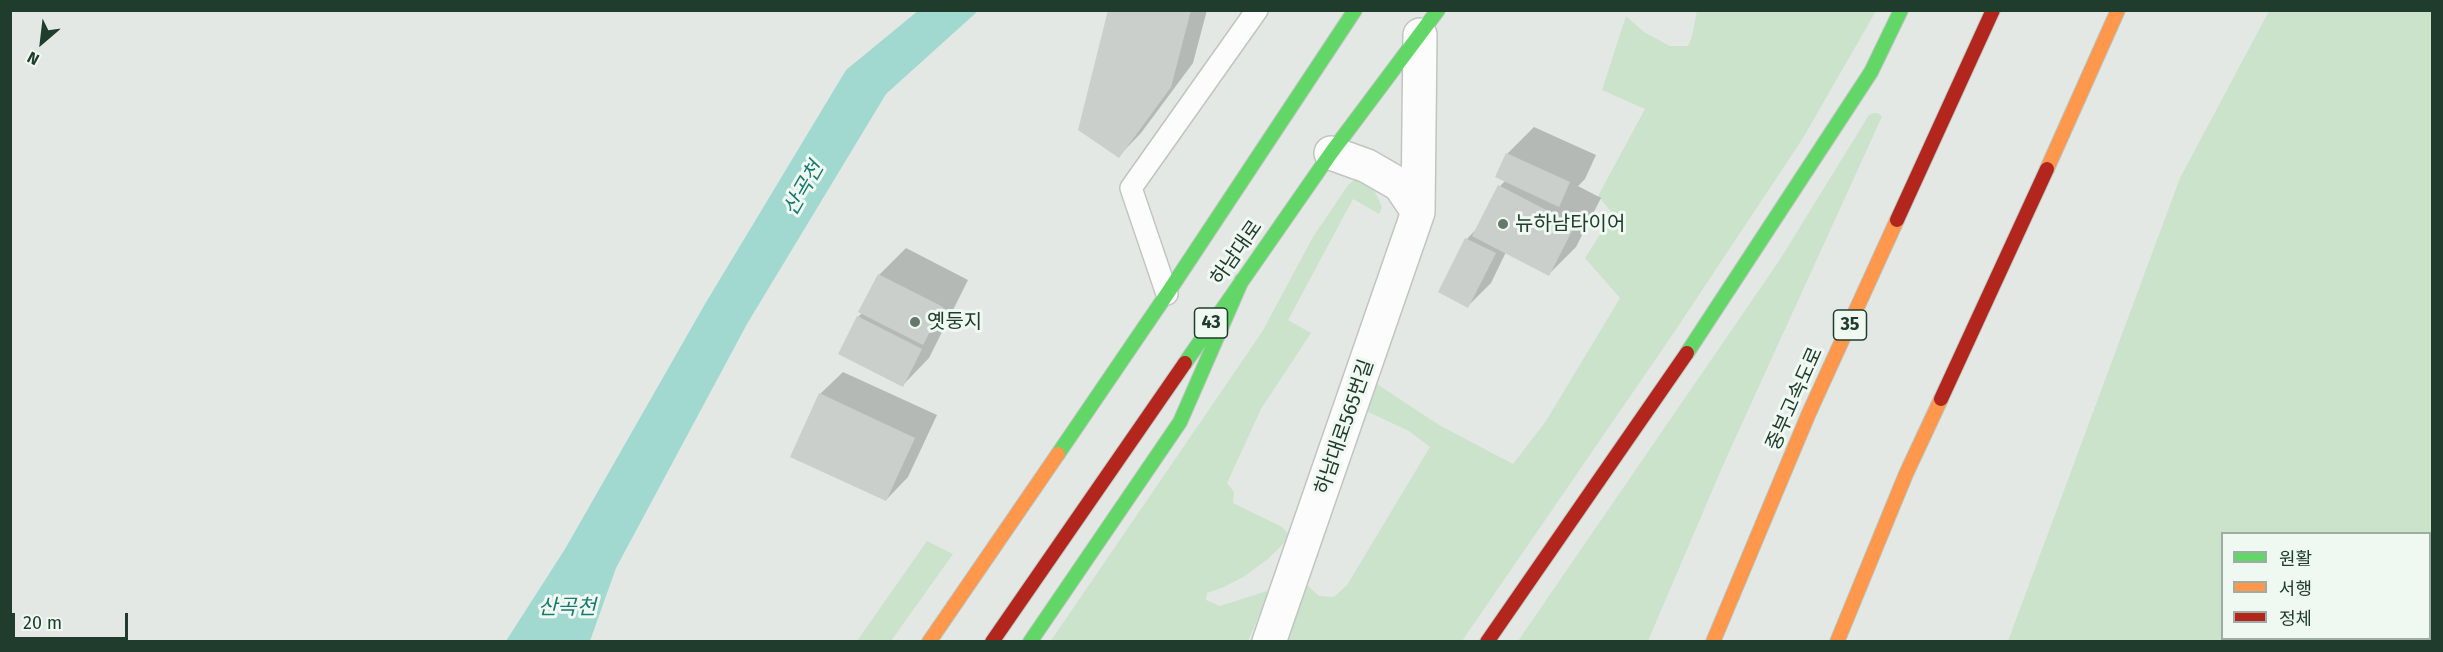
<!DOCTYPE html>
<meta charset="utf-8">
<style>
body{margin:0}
#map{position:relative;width:2443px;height:652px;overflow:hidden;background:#e3e8e4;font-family:"Fira Sans","Noto Sans KR",sans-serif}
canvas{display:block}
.frame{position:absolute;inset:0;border:12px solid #203c2c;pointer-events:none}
.legend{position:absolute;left:2221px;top:532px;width:210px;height:108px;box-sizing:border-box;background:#f0f8f2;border:2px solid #9dada3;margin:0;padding:8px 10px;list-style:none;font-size:18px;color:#203c2c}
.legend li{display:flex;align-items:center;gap:12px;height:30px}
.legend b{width:30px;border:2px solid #9dada3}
.north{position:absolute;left:12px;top:12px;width:60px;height:60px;-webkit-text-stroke:4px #f0f8f2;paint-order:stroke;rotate:208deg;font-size:16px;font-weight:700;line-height:24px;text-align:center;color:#203c2c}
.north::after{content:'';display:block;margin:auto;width:21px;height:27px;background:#203c2c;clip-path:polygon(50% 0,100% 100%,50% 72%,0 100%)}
.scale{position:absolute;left:12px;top:613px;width:116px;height:27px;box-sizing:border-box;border:3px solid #203c2c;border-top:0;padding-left:8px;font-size:18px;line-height:21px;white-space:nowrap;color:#203c2c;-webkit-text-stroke:4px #f0f8f2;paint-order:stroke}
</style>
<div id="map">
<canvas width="2443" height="652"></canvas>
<div class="frame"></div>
<ul class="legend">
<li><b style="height:8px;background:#63d668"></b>원활</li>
<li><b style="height:8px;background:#ff974d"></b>서행</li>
<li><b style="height:8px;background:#b3261e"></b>정체</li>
</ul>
<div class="north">N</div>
<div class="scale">20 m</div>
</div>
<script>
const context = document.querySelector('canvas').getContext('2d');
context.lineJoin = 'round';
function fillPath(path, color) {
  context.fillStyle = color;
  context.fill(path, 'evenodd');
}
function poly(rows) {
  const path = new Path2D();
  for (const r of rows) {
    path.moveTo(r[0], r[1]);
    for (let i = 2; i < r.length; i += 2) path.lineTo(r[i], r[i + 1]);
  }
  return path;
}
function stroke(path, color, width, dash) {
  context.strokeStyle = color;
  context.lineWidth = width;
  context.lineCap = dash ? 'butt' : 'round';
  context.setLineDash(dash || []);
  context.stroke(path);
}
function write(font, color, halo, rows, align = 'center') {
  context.font = font + ' "Fira Sans","Noto Sans KR",sans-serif';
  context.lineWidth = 6;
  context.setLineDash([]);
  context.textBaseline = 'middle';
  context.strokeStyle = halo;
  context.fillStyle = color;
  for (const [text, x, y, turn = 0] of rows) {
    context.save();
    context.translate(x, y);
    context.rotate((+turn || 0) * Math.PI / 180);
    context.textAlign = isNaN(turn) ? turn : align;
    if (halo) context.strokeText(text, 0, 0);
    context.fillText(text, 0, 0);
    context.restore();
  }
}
const green = poly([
 [1697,11,1876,11,1803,138,1675,331,1462,641,1287,642,1306,584,1319,596,1334,597,1347,585,1430,447,1409,431,1366,411,1377,384,1439,425,1513,464,1546,421,1620,298,1585,258,1613,214,1598,196,1645,109,1602,90,1626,16,1644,32,1670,46,1688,46,1692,36],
 [2269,11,2432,11,2432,641,2008,641,2180,178],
 [2222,534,2430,534,2430,638,2222,638],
 [1874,113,1878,113,1882,117,1880,121,1724,463,1648,641,1518,641,1779,261,1869,115],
 [1353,181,1361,181,1368,185,1375,192,1382,207,1379,214,1353,199,1288,320,1311,333,1261,409,1227,483,1234,492,1233,503,1282,527,1288,533,1284,543,1268,559,1245,576,1224,587,1207,593,1206,600,1220,606,1267,591,1267,597,1248,641,1050,642,1262,332,1313,237,1348,185],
 [927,541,953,554,891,641,857,641]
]);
const water = poly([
 [919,10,978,11,886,94,747,324,616,568,590,641,506,641,565,549,705,304,846,70]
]);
const shadow = poly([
 [1109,10,1207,10,1193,63,1141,133,1119,156],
 [1534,127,1596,155,1585,179,1578,186,1601,198,1576,247,1549,274,1506,252,1491,283,1468,306,1440,292,1467,239,1479,226,1500,186,1505,181,1507,154],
 [906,248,968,280,950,316,945,321,947,322,929,358,903,385,858,317,863,312,879,275],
 [843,372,937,415,908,477,886,500,820,394]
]);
const building = poly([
 [1108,10,1191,10,1171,87,1119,158,1078,130],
 [1506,153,1570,182,1559,207,1495,177],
 [1498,185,1575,225,1549,276,1472,236],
 [1465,238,1496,253,1468,308,1438,292],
 [878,274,943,307,923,345,858,312],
 [857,316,922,349,903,387,838,354],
 [819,393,915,438,886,501,790,457]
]);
const lane = poly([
 [1167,294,1131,188,1257,10]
]);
const street = poly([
 [1331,153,1367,166,1400,185,1418,212],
 [1269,642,1418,212,1420,35]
]);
const fast = poly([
 [1687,353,1871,72,1901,10],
 [1185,363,1331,153,1438,10],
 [1058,454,1167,294,1355,10],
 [1030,642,1180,422,1242,280]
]);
const slow = poly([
 [2047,169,2118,10],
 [929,642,1058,454],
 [1713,642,1809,413,1897,220],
 [1837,642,1906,474,1941,399]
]);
const jam = poly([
 [1897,220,1993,10],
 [1941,399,2047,169],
 [992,642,1185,363],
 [1487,642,1687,353]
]);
const markers = [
 [1503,224,6,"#64786c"],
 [915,322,6,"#64786c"]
];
const shields = [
 [1211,323,33],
 [1850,325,33]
];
const shieldNames = [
 ["43",1211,323],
 ["35",1850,325]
];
const poiNames = [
 ["뉴하남타이어",1515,224],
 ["옛둥지",927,322]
];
const streetNames = [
 ["하남대로",1237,253,-55],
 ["중부고속도로",1795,399,-66],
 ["하남대로565번길",1345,427,-71]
];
const waterNames = [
 ["산곡천",804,189,-60],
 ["산곡천",567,608]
];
fillPath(green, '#cbe2cb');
fillPath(water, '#a1d9d1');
fillPath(shadow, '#0003');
fillPath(building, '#cacfcc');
stroke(lane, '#c0c5c1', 24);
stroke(street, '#c0c5c1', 36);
stroke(fast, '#bbc5bf', 16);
stroke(slow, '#bbc5bf', 16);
stroke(jam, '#bbc5bf', 16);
stroke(lane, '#fbfcfb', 21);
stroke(street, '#fbfcfb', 33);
stroke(fast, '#63d668', 14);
stroke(slow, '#ff974d', 14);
stroke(jam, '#b3261e', 14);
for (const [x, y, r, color] of markers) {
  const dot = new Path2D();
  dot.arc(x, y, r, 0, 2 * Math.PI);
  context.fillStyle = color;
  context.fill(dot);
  stroke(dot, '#f0f8f2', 2);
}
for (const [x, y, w] of shields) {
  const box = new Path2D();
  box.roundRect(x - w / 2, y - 15, w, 30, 4.5);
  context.fillStyle = '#f0f8f2';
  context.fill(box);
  stroke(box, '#203c2c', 1.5);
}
write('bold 18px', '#203c2c', null, shieldNames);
write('20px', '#203c2c', '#f0f8f2', poiNames, 'left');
write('20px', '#203c2c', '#f0f8f2', streetNames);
write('italic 21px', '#187a6f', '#f0f8f2', waterNames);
</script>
